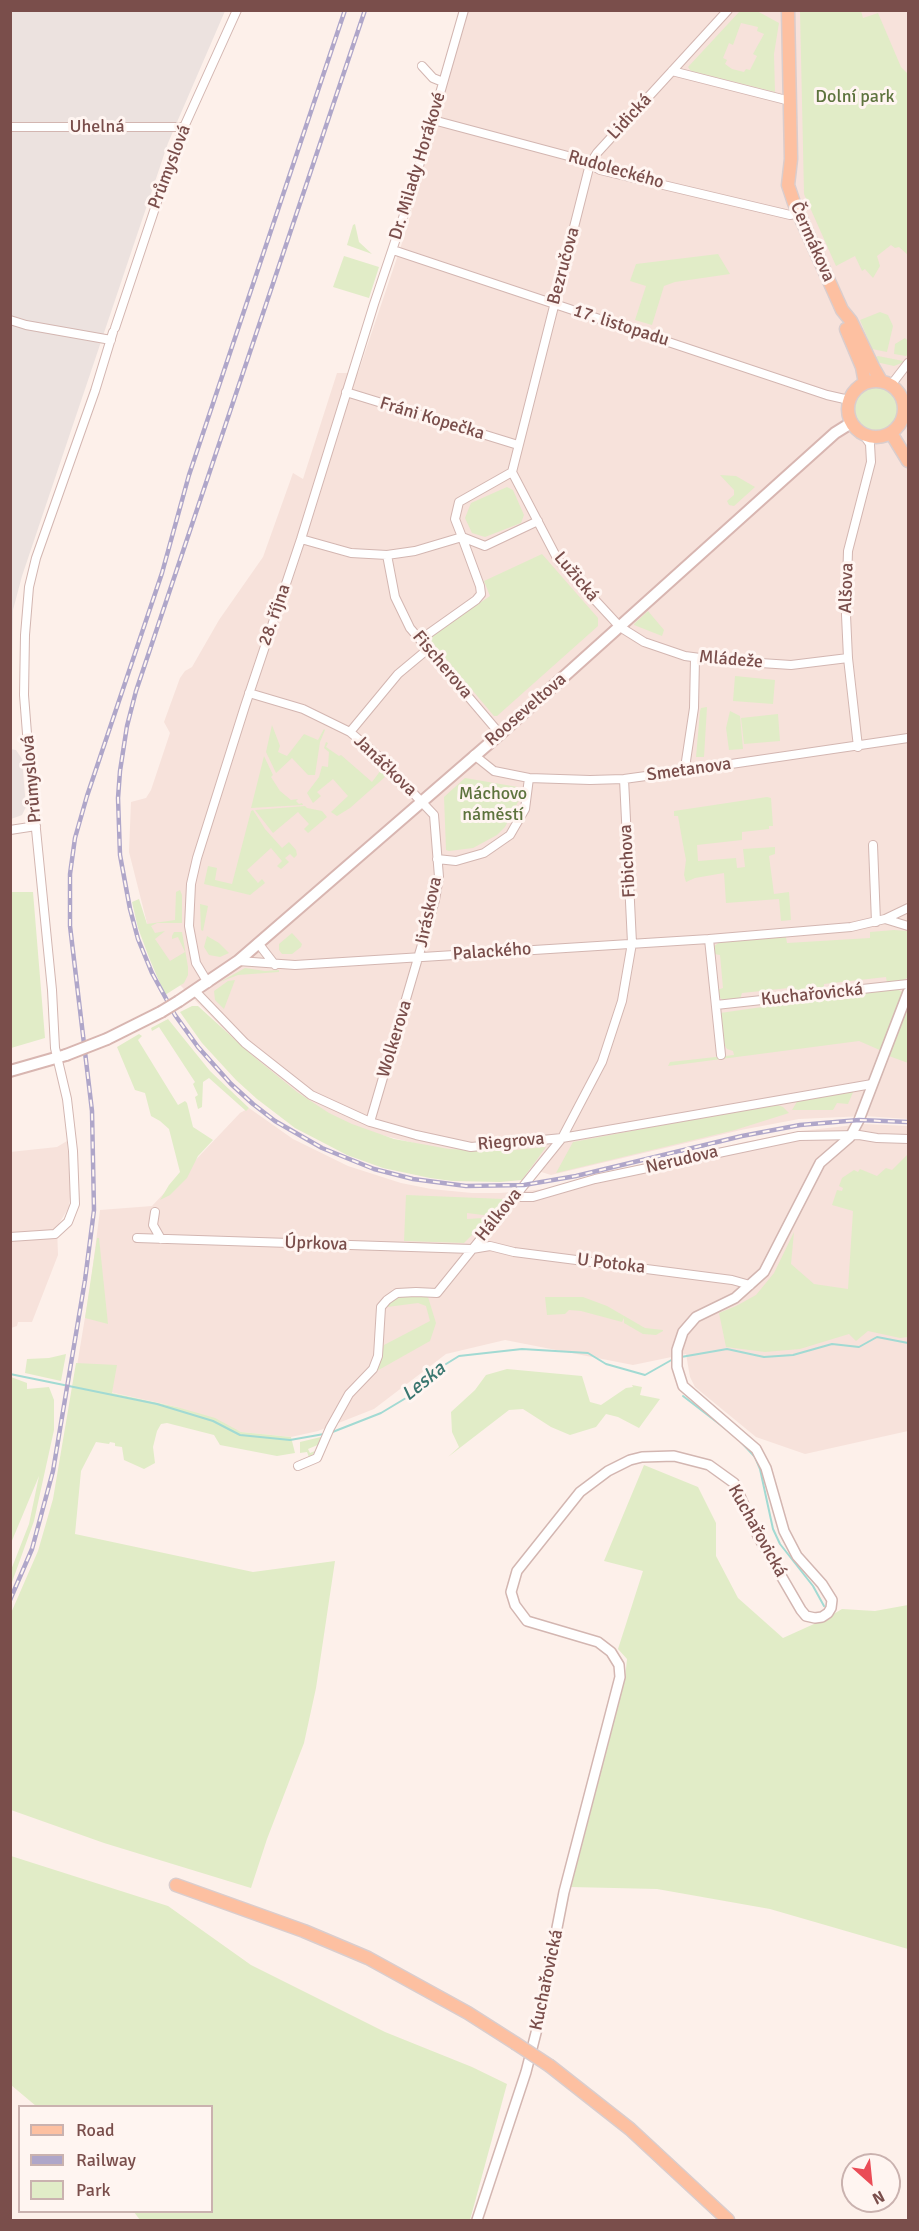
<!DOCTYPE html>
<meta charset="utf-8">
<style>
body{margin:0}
#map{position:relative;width:919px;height:2231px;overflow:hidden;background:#fdf0ea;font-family:Signika,sans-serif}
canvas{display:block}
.frame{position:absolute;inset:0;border:12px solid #7a4e4b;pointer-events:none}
.legend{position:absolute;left:18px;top:2105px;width:195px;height:108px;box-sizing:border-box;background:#fff5f1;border:2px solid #cab2af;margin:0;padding:8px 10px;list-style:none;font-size:18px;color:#7a4e4b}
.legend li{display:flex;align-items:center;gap:12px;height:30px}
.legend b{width:30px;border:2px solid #cab2af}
.north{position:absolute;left:841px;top:2153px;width:60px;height:60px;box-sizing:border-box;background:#fff5f1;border:2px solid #cab2af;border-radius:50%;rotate:153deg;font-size:16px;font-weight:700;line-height:24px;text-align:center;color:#7a4e4b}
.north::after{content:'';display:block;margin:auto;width:21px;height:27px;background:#ea4c57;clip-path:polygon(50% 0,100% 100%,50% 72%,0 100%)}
</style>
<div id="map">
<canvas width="919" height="2231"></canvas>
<div class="frame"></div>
<ul class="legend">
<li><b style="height:8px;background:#fdc0a1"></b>Road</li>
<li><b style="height:8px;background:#afa6c9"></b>Railway</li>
<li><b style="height:16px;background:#e1ecc7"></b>Park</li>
</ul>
<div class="north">N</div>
</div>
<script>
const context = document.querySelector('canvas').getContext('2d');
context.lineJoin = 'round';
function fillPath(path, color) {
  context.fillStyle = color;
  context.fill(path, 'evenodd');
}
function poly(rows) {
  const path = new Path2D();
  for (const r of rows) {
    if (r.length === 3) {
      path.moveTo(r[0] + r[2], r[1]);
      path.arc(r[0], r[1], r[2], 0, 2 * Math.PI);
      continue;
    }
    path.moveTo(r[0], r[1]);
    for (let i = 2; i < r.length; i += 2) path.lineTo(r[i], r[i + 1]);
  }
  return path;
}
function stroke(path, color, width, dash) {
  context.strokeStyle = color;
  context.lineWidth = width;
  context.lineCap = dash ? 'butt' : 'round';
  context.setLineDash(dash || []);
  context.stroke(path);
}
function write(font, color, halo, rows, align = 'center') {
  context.font = font + ' Signika,sans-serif';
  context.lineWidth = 6;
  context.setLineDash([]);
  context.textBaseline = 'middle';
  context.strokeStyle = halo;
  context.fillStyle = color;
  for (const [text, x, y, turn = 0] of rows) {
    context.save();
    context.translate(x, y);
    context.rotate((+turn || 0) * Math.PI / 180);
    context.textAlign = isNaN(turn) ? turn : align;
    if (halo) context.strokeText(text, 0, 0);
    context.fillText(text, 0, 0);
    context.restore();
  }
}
const residential = poly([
 [465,11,908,11,908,1119,865,1116,799,1119,741,1130,551,1175,493,1157,422,1145,340,1125,279,1085,180,985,150,935,129,852,131,802,146,798,151,790,170,733,164,722,180,678,185,671,192,667,219,620,263,557,293,473,303,479,337,373,358,373,403,240,434,133],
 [249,1108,293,1139,348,1166,401,1183,431,1189,472,1193,500,1193,546,1189,598,1178,744,1142,801,1131,863,1124,908,1126,908,1431,805,1454,756,1437,695,1387,690,1377,686,1354,633,1365,505,1340,446,1354,374,1409,318,1431,291,1437,241,1432,177,1407,74,1384,91,1281,100,1210,152,1206,240,1113],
 [67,1141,71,1187,69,1207,57,1227,58,1255,32,1322,18,1322,17,1326,11,1328,10,1152,57,1147]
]);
const industrial = poly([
 [11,11,225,11,168,143,22,576,13,610,11,737],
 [10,749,16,750,22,759,26,807,22,815,11,819]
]);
const green = poly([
 [740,11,757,11,779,23,774,54,775,92,691,71,688,67],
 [741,23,758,27,757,31,764,34,753,54,757,56,750,70,746,69,744,72,732,69,725,64,727,60,723,58,729,43,733,45],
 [800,11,861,11,863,18,878,13,901,67,908,74,908,255,899,247,895,248,891,245,877,256,880,266,873,278,865,269,862,271,855,256,836,266,804,194],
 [355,224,359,242,372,254,347,245,353,225],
 [718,254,730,274,675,282,664,286,652,325,635,320,646,286,630,281,636,264],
 [344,256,379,267,369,298,333,287],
 [880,312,888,315,893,326,887,352,872,349,860,320],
 [905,338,908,341,908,354,906,356,894,354,895,344],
 [878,356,903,361,904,362,894,366,876,362,872,359],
 [876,409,23],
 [720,475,736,476,755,487,734,506,729,505,727,501,734,495,734,490],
 [507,487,513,490,524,515,521,523,485,537,472,533,465,518,471,503],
 [542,554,598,618,598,626,497,716,494,716,431,641,433,635,490,596,484,581],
 [648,611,664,630,662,636,634,625,634,624],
 [735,676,775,680,773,704,733,701],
 [707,707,704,757,696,757,700,711,701,708],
 [730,711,740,716,743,749,729,750,726,728],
 [778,714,780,741,744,744,741,718],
 [272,725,280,746,278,752,287,756,304,734,318,740,324,729,325,730,320,742,315,775,308,775,292,758,276,773,266,752],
 [326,742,328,743,326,747,339,756,341,755,372,782,381,770,386,776,350,808,337,816,331,812,348,796,333,779,317,792,321,796,313,803,307,793,319,777,322,766,328,767,329,752,324,748],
 [264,756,273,775,271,777,280,791,291,800,298,799,296,801,299,804,302,803,303,805,251,808],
 [465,778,518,787,519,800,505,827,497,835,473,848,449,851,446,850,444,797],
 [767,797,771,798,773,826,769,826,769,829,742,832,742,840,697,845,698,861,736,858,737,868,745,867,743,849,775,847,775,854,769,856,774,894,789,892,791,920,781,921,779,899,726,903,724,873,695,878,686,882,684,875,686,860,682,839,678,816,674,816,674,811],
 [305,806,307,808,322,811,327,817,308,833,304,829,309,824,298,812,273,833,255,810],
 [253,810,265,829,282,848,289,842,296,850,297,855,294,858,290,854,285,858,289,862,281,869,277,866,282,861,271,848,247,870,258,883,262,879,265,883,250,895,204,884,208,866,217,868,215,880,232,884,251,811],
 [180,890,182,895,182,923,157,923,151,926,155,933,165,931,155,939,170,961,185,952,178,937,172,939,172,936,174,932,182,932,188,967,188,975,184,983,165,995,150,960,138,928,132,902,139,899,147,924,175,920,176,892],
 [11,892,33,892,45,1038,11,1048],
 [200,904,208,906,203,931,201,930],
 [894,930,908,931,908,977,903,981,887,983,886,977,824,984,824,991,790,994,789,988,742,993,740,999,724,1001,718,996,717,990,723,988,720,955,714,954,713,947,721,941,786,937,787,943,870,938,870,932],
 [292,933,302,944,301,947,292,954,282,954,279,950,279,944],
 [207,936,219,943,229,953,220,957,209,955,204,947],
 [245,968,265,971,279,970,279,972,238,975,220,982],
 [235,980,224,1009,215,1000,214,991,228,981],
 [895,988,902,992,902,998,882,1051,859,1041,668,1066,670,1062,734,1055,733,1051,727,1049,722,1041,720,1013],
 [192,1006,198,1006,253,1056,297,1092,329,1113,352,1124,394,1139,449,1149,505,1151,546,1147,522,1180,500,1182,452,1181,430,1178,383,1168,347,1155,295,1128,257,1099,236,1080,202,1043,180,1012],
 [908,1007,908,1063,889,1056],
 [168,1019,210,1071,249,1108,246,1111,209,1078,203,1082,202,1107,198,1109,195,1097,198,1095,193,1084,195,1082,159,1027,152,1031,151,1028],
 [139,1034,142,1036,138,1040,178,1105,185,1101,187,1103,193,1127,213,1140,198,1156,187,1178,170,1195,160,1200,169,1185,180,1172,169,1129,160,1121,151,1116,145,1093,135,1090,117,1047],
 [854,1090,848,1104,837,1103,833,1110,792,1110,798,1100],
 [775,1104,783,1107,789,1113,735,1130,556,1173,573,1142],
 [907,1155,908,1155,908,1337,900,1338,868,1331,856,1341,849,1334,800,1349,765,1352,726,1347,719,1313,736,1306,756,1295,774,1273,794,1232,791,1264,814,1284,848,1289,853,1211,832,1205,837,1190,842,1191,843,1188,839,1186,842,1178,854,1170,858,1172,860,1169,877,1176,886,1168,892,1170],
 [406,1195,504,1199,491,1216,467,1213,467,1219,483,1218,486,1221,464,1243,404,1241],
 [97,1238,99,1238,108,1324,85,1318],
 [407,1294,428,1297,436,1323,430,1341,375,1372,384,1345,430,1321,426,1306,418,1303,387,1307,387,1303,395,1297],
 [545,1297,583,1297,607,1306,645,1328,663,1330,663,1331,656,1335,643,1334,624,1323,624,1318,622,1322,581,1311,569,1310,565,1314,547,1315],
 [66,1354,61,1381,25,1373,27,1359,49,1358],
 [76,1363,117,1365,112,1393,177,1407,215,1418,241,1432,291,1437,295,1453,277,1456,220,1445,214,1435,167,1423,161,1424,157,1431,153,1447,155,1463,144,1469,124,1460,122,1447,115,1446,115,1443,110,1442,109,1444,96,1442,81,1471,75,1534,253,1572,335,1561,316,1688,304,1743,267,1839,251,1888,104,1843,11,1810,11,1613,38,1551,53,1499],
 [507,1369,582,1376,590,1402,601,1405,626,1388,633,1387,632,1385,642,1387,640,1395,660,1399,639,1428,618,1417,606,1414,596,1427,570,1435,551,1427,523,1409,509,1410,448,1457,459,1447,452,1432,451,1412,475,1390,486,1375],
 [11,1377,27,1383,27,1389,49,1387,54,1400,54,1430,34,1521,11,1585,11,1570,29,1524,39,1476,11,1543],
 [325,1436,320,1444,308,1449,310,1453,315,1451,310,1460,307,1452,300,1453,300,1442],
 [644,1465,698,1487,716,1523,716,1556,738,1598,783,1638,825,1619,842,1609,875,1611,908,1605,908,1949,770,1909,657,1889,571,1887,625,1679,627,1659,618,1649,643,1571,604,1561],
 [11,1856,168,1906,251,1965,385,2032,472,2067,507,2084,470,2220,140,2220,134,2212,212,2212,212,2106,36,2106,11,2085]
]);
const stream = poly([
 [681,1357,727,1349,764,1357,793,1355,832,1344,859,1347,877,1337,908,1343],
 [10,1374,157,1404,213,1421,240,1435,290,1440,324,1434],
 [683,1396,731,1433],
 [330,1433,381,1413,426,1386,438,1369,459,1356,522,1349,588,1353,606,1364,645,1375,675,1358],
 [740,1441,755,1457,760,1469,773,1529,780,1544,813,1586,824,1606]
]);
const minor = poly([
 [422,66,433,78,443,82],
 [672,71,790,101],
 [433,120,583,160,600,170,790,215,800,213],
 [10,127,184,127],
 [393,250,827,395,849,400],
 [10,320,26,325,111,340],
 [115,328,166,175,184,127,237,10],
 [891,385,908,363],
 [346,392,518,445],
 [905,410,908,411],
 [512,472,590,164,597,153,728,10],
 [512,472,558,560,620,627,644,642,685,656,715,660,791,665,848,658],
 [512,472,459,502,455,519,462,537,485,546,538,521],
 [301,539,351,553,387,555,415,551,462,537,480,586,481,594,476,600,421,639],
 [387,555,395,597,410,628,500,734],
 [249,693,303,709,350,732,377,755,434,815,439,877,435,900,370,1122],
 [350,732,398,674,428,649],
 [858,747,848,658,846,615,848,551,871,462,870,444,863,434],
 [474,755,494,771,529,778,590,780,624,779,697,769,908,738],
 [687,771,686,761,694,708,695,658],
 [10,830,36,826],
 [873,845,876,922],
 [437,859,456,861,484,853,510,835,525,809,529,778],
 [885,919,908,926],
 [709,939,721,1055],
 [258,943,275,965],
 [238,961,295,965,709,939,851,927,885,919,908,908],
 [208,983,196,963,189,926,191,884,197,858,245,706,301,539,374,304,411,194,464,10],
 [195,991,245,1043,311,1095,370,1122,416,1135,471,1147,562,1138,872,1084],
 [716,1005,908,984],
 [516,1197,533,1197,595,1179,799,1136,859,1135,877,1138,908,1139],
 [155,1212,153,1225,161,1239],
 [10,1237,55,1234,68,1222,75,1204,73,1151,67,1099,55,1048,52,990,29,759,24,695,25,635,29,587,36,558,95,391,113,332],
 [137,1238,472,1249,490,1246,514,1252,732,1280,750,1285],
 [298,1466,317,1458,330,1428,349,1394,373,1369,378,1356,381,1307,387,1300,397,1293,416,1292,437,1293,562,1138,602,1062,622,1001,632,943,624,779]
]);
const tertiary = poly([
 [477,2220,526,2072,538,2025,564,1892,620,1677,619,1665,611,1652,598,1642,527,1621,515,1605,511,1592,517,1571,580,1492,608,1471,630,1460,642,1457,674,1456,709,1465,734,1483,758,1536,801,1610,806,1616,815,1618,822,1617,828,1613,831,1608,832,1600,822,1584,797,1556,784,1531,766,1468,756,1449,683,1386,677,1367,677,1350,683,1332,696,1317,735,1298,764,1272,820,1163,850,1137,859,1120,908,992]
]);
const secondary = poly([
 [179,1001,238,961,500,734,835,433,851,423],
 [107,1039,161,1012],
 [10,1071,66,1055]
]);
const primary = poly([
 [788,10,791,159,788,185,794,203,842,310,851,321,873,367,881,381],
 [846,329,862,367,865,383],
 [876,409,28],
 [891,433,908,461],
 [176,1885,304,1931,368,1958,468,2013,515,2043],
 [550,2066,630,2129,728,2220]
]);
const rail = poly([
 [365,10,136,691,127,726,120,771,118,798,120,855,130,909,138,939,152,973,175,1015,198,1047,231,1084,253,1104,275,1121,322,1148,374,1169,413,1179,466,1186,524,1185,576,1176,742,1136,800,1125,859,1120,908,1122],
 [10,1600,32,1549,53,1471,85,1280,94,1210,92,1111,70,926,70,874,75,838,87,796,162,573,189,475,345,10]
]);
const secondaryBridge = poly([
 [161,1012,179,1001],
 [66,1055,107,1039]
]);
const primaryBridge = poly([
 [515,2043,550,2066]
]);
const parkNames = [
 ["Dolní park",855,97],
 ["Máchovo",493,794],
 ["náměstí",493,815]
];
const streetNames = [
 ["Lidická",630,117,-47],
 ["Uhelná",97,127],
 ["Dr. Milady Horákové",418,166,-73],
 ["Průmyslová",170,167,-69],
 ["Rudoleckého",616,170,16],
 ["Čermákova",812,242,66],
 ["Bezručova",564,266,-75],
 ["17. listopadu",621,326,18],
 ["Fráni Kopečka",432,419,17],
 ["Lužická",576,577,50],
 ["Alšova",847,588,-88],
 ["28. října",275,615,-71],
 ["Mládeže",731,660,5],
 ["Fischerova",442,665,50],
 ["Rooseveltova",526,710,-41],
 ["Janáčkova",385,766,44],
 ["Smetanova",689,770,-8],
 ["Průmyslová",32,779,-95],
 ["Fibichova",628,861,-93],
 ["Jiráskova",429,912,-78],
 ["Palackého",492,952,-4],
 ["Kuchařovická",812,995,-6],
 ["Wolkerova",395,1039,-73],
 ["Riegrova",511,1142,-5],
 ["Nerudova",682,1160,-13],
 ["Hálkova",499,1215,-51],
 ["Úprkova",316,1244,2],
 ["U Potoka",611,1264,7],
 ["Kuchařovická",757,1531,61],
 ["Kuchařovická",547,1980,-78]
];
const waterNames = [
 ["Leska",424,1382,-39]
];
fillPath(residential, '#f7e2db');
fillPath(industrial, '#ece2df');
fillPath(green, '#e1ecc7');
stroke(stream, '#a2dad3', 2);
stroke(minor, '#d3b6b1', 10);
stroke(tertiary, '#d3b6b1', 12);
stroke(secondary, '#d8b6b1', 14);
stroke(primary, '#dacdcd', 15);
stroke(minor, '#fff', 8);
stroke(tertiary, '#fff', 9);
stroke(secondary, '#fff', 10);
stroke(primary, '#fdc0a1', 12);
stroke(rail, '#afa6c9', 4.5);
stroke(rail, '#fff5f1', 2, [7]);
stroke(secondaryBridge, '#d8b6b1', 14, []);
stroke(primaryBridge, '#dacdcd', 15, []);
stroke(secondaryBridge, '#fff', 10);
stroke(primaryBridge, '#fdc0a1', 12);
write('18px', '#5d733d', '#fff5f1', parkNames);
write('18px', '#7a4e4b', '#fff5f1', streetNames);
write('italic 20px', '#3b7770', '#fff5f1', waterNames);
</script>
